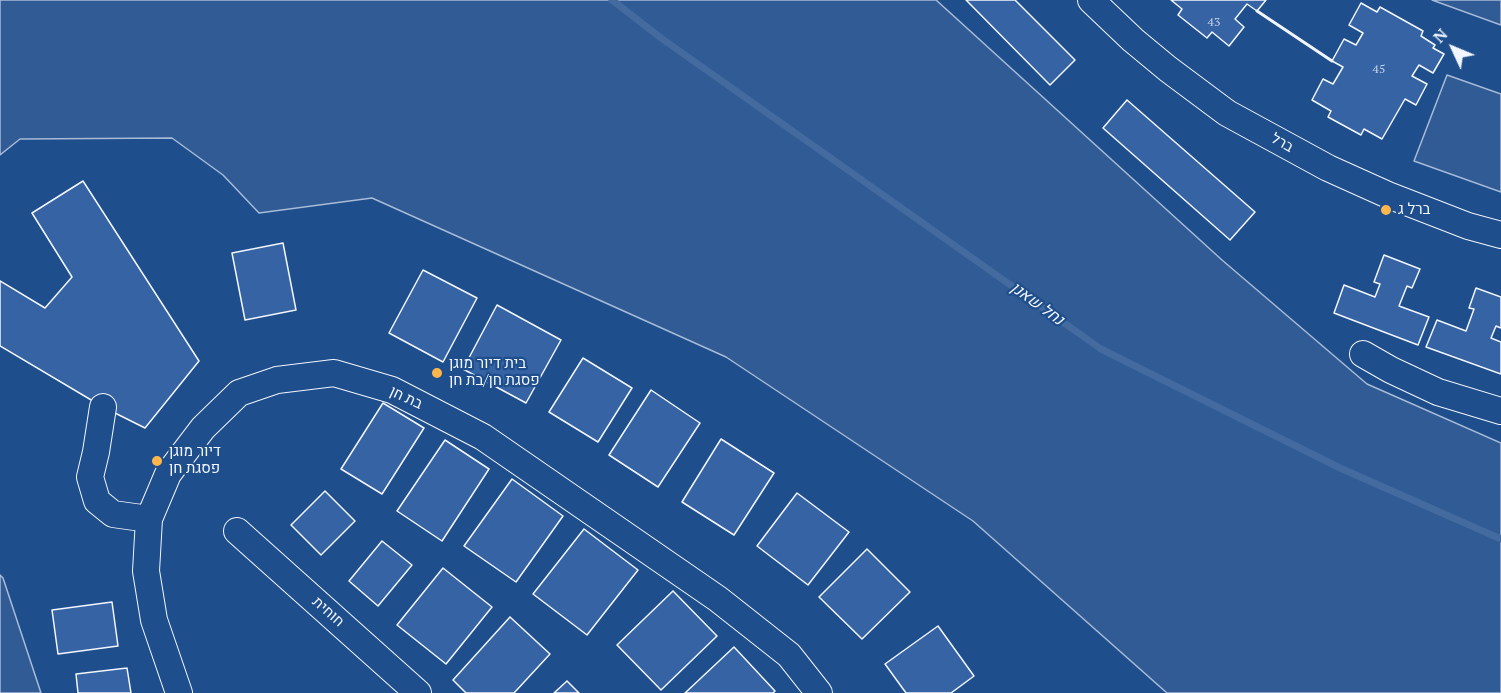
<!DOCTYPE html>
<meta charset="utf-8">
<style>
body{margin:0}
#map{position:relative;width:1501px;height:693px;overflow:hidden;background:#1f4e8c;font-family:"PT Serif",serif}
canvas{display:block}
.north{position:absolute;left:1423px;top:18px;width:60px;height:60px;-webkit-text-stroke:4px #1f4e8c;paint-order:stroke;rotate:314deg;font-size:16px;font-weight:700;line-height:24px;text-align:center;color:#f2f6ff}
.north::after{content:'';display:block;margin:auto;width:21px;height:27px;background:#f2f6ff;clip-path:polygon(50% 0,100% 100%,50% 72%,0 100%)}
</style>
<div id="map">
<canvas width="1501" height="693"></canvas>
<div class="north">N</div>
</div>
<script>
const context = document.querySelector('canvas').getContext('2d');
context.lineJoin = 'round';
function fillPath(path, color) {
  context.fillStyle = color;
  context.fill(path, 'evenodd');
}
function poly(rows) {
  const path = new Path2D();
  for (const r of rows) {
    path.moveTo(r[0], r[1]);
    for (let i = 2; i < r.length; i += 2) path.lineTo(r[i], r[i + 1]);
  }
  return path;
}
function stroke(path, color, width, dash) {
  context.strokeStyle = color;
  context.lineWidth = width;
  context.lineCap = dash ? 'butt' : 'round';
  context.setLineDash(dash || []);
  context.stroke(path);
}
function write(font, color, halo, rows, align = 'center') {
  context.font = font + ' "PT Serif",Heebo,serif';
  context.lineWidth = 4.5;
  context.setLineDash([]);
  context.textBaseline = 'middle';
  context.strokeStyle = halo;
  context.fillStyle = color;
  for (const [text, x, y, turn = 0] of rows) {
    context.save();
    context.translate(x, y);
    context.rotate((+turn || 0) * Math.PI / 180);
    context.textAlign = isNaN(turn) ? turn : align;
    if (halo) context.strokeText(text, 0, 0);
    context.fillText(text, 0, 0);
    context.restore();
  }
}
const green = poly([
 [0,0,936,0,1222,260,1367,384,1501,443,1501,693,1167,693,973,521,726,357,372,198,259,213,223,175,172,138,20,139,0,155,0,0],
 [1432,0,1501,0,1501,25,1432,0],
 [1447,75,1501,94,1501,192,1414,161,1447,75],
 [0,575,3,578,41,693,0,693,0,575]
]);
const stream = poly([
 [612,0,661,38,1101,349,1340,468,1501,539]
]);
const building = poly([
 [966,0,1015,0,1075,60,1050,85,966,0],
 [1171,0,1266,0,1257,11,1247,4,1235,19,1244,27,1229,46,1212,32,1207,38,1178,15,1182,9,1171,0],
 [1361,3,1377,12,1380,7,1423,31,1421,36,1435,45,1433,48,1444,54,1433,73,1419,65,1412,76,1427,84,1416,105,1405,99,1382,139,1364,129,1361,135,1328,117,1331,111,1312,100,1323,79,1333,84,1343,67,1332,61,1344,39,1356,45,1363,33,1349,25,1361,3],
 [1127,100,1255,212,1230,240,1103,128,1127,100],
 [83,181,199,361,145,428,103,407,0,346,0,281,45,308,72,277,32,213,83,181],
 [283,243,296,310,245,320,232,253,283,243],
 [1384,255,1420,269,1412,288,1407,286,1399,306,1429,317,1418,345,1334,313,1344,285,1375,297,1380,284,1374,282,1384,255],
 [423,270,477,298,443,362,389,333,423,270],
 [1476,288,1501,297,1501,328,1496,326,1491,338,1501,342,1501,374,1426,347,1437,320,1466,331,1474,309,1469,308,1476,288],
 [497,305,561,340,526,403,463,369,497,305],
 [583,358,632,388,598,442,549,412,583,358],
 [651,390,700,423,658,487,609,455,651,390],
 [383,403,424,428,382,494,341,469,383,403],
 [721,439,774,473,734,535,682,502,721,439],
 [445,440,489,469,442,541,397,511,445,440],
 [512,479,563,516,516,582,464,546,512,479],
 [325,491,355,521,321,555,291,525,325,491],
 [797,493,849,532,808,585,757,546,797,493],
 [584,529,638,570,587,635,533,594,584,529],
 [382,541,412,565,378,606,349,581,382,541],
 [867,549,910,592,862,639,819,597,867,549],
 [443,568,492,607,446,664,397,625,443,568],
 [673,591,717,636,661,690,617,645,673,591],
 [112,602,118,646,58,654,52,610,112,602],
 [510,617,550,654,514,693,466,693,453,680,510,617],
 [938,626,974,676,951,693,906,693,885,664,938,626],
 [734,647,775,691,773,693,685,693,734,647],
 [127,668,131,693,78,693,76,674,127,668],
 [567,681,579,693,554,693,567,681]
]);
const minor = poly([
 [1091,0,1133,40,1168,69,1227,113,1328,168,1388,195,1468,226,1501,235],
 [1363,354,1391,370,1438,392,1501,411],
 [103,407,96,452,90,477,97,501,113,514,149,519],
 [237,531,418,693],
 [179,693,154,620,146,571,149,519,168,474,203,428,239,393,277,380,334,373,392,390,483,437,718,599,789,655,819,693]
]);
const wall = poly([
 [1257,11,1332,61]
]);
const markers = [
 [1386,210,6,"#ffb74d"],
 [437,373,6,"#ffb74d"],
 [157,461,6,"#ffb74d"]
];
const numberNames = [
 ["43",1214,23],
 ["45",1379,70]
];
const streetNames = [
 ["ברל",1282,143,29],
 ["בת חן",406,398,25],
 ["חוחית",328,612,42]
];
const poiNames = [
 ["ברל ג",1398,210],
 ["בית דיור מוגן",449,364],
 ["פסגת חן/בת חן",449,381],
 ["דיור מוגן",169,452],
 ["פסגת חן",169,469]
];
const waterNames = [
 ["נחל שאנן",1037,304,36]
];
fillPath(green, '#305b95');
stroke(green, '#a8bbd7', 1.5);
stroke(stream, '#446ba0', 7);
fillPath(building, '#3563a3');
stroke(building, '#f2f6ff', 1.5);
stroke(minor, '#f2f6ff', 28);
stroke(minor, '#1f4e8c', 26);
stroke(wall, '#f2f6ff', 3);
for (const [x, y, r, color] of markers) {
  const dot = new Path2D();
  dot.arc(x, y, r, 0, 2 * Math.PI);
  context.fillStyle = color;
  context.fill(dot);
  stroke(dot, '#1f4e8c', 2);
}
write('12px', '#c3d1e8', null, numberNames);
write('15px', '#f2f6ff', '#1f4e8c', streetNames);
write('15px', '#f2f6ff', '#1f4e8c', poiNames, 'left');
write('italic 16px', '#f2f6ff', '#1f4e8c', waterNames);
</script>
